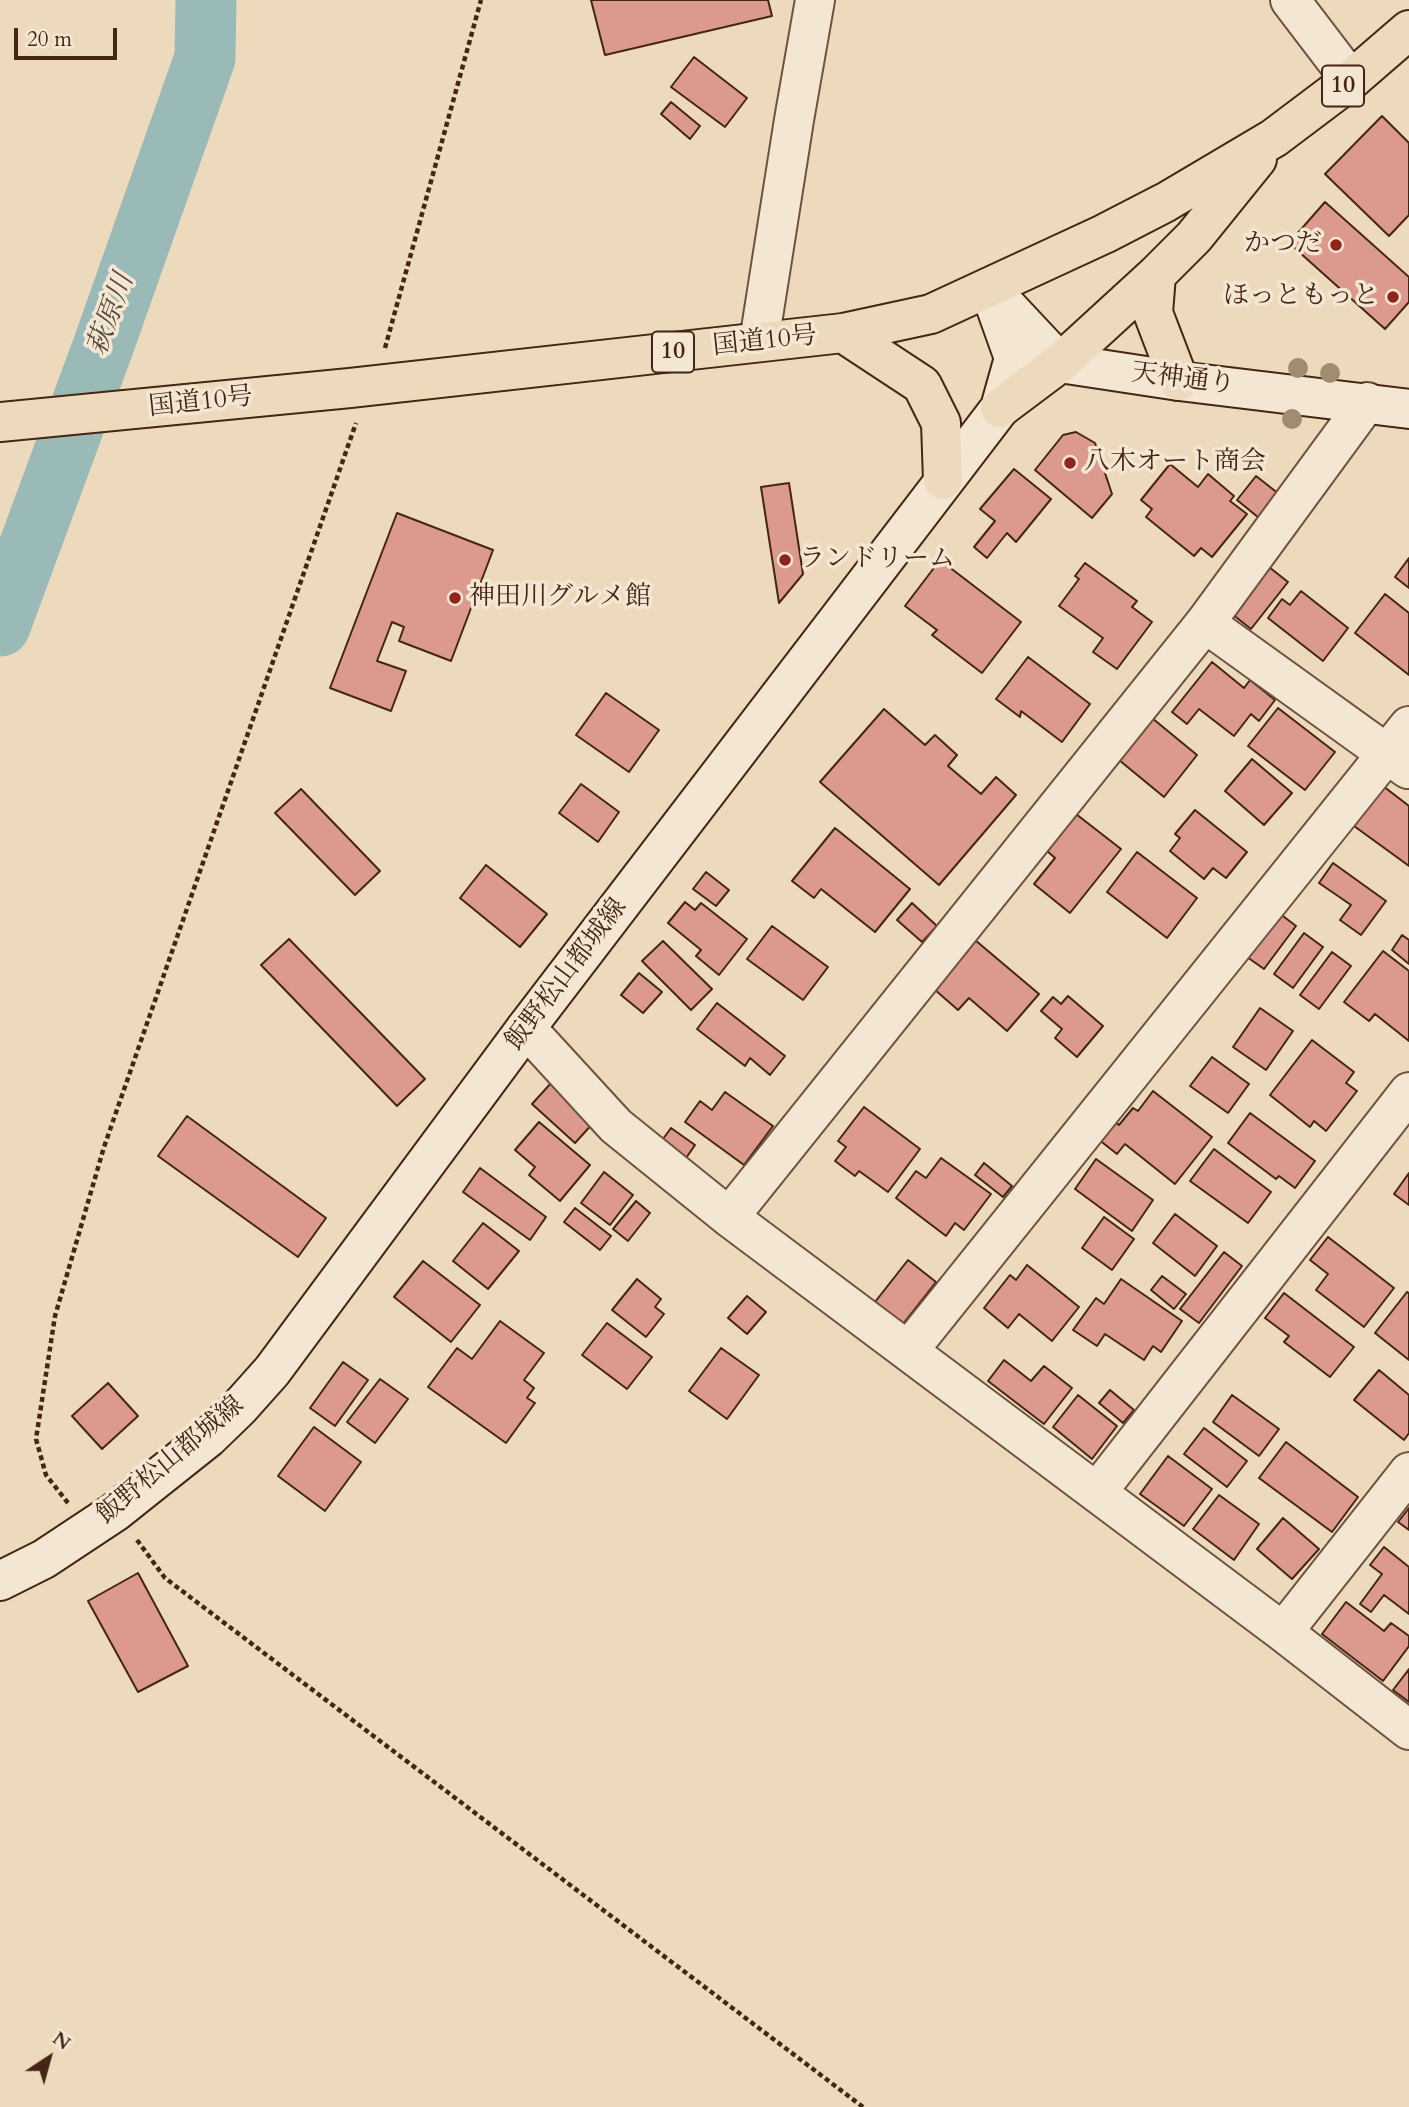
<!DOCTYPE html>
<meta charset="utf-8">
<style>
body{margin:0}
#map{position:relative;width:1409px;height:2107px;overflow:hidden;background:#eddabd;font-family:Cardo,serif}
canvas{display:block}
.north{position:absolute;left:14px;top:2023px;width:70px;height:70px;-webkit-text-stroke:5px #f3e7d4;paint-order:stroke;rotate:36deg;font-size:19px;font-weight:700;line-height:28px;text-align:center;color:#452513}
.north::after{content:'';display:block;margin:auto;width:24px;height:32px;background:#452513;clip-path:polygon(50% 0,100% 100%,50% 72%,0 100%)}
.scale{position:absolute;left:14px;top:28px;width:103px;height:32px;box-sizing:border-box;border:4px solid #452513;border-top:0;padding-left:9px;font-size:21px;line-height:24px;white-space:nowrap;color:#452513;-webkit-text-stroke:5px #f3e7d4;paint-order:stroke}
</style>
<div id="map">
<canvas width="1409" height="2107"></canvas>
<div class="north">N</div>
<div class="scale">20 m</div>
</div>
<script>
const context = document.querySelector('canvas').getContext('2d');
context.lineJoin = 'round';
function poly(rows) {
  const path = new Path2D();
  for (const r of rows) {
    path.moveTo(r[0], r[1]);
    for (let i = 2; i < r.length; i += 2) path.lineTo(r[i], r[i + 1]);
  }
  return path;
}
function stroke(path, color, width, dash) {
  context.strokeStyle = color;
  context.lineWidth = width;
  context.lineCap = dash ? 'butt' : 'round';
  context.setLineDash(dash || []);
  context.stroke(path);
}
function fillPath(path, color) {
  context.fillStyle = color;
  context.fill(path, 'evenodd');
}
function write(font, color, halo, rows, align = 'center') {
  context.font = font + ' Cardo,"Noto Serif JP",serif';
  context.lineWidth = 7;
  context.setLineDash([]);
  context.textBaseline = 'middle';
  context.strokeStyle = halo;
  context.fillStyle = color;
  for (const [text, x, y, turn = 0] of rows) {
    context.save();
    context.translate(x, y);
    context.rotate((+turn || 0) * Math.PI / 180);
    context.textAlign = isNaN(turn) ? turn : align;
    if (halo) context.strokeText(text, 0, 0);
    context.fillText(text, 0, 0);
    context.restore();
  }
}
const river = poly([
 [0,626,104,344,205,58,206,0]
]);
const building = poly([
 [591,0,768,0,772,16,605,55,591,0],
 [694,57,747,98,725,127,671,87,694,57],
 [671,102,700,126,690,139,661,114,671,102],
 [1382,116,1409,143,1409,215,1389,236,1325,174,1382,116],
 [1325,202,1409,277,1409,302,1385,329,1289,243,1325,202],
 [1076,432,1095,443,1112,494,1092,518,1035,470,1063,435,1076,432],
 [1170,464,1198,487,1208,474,1234,496,1230,501,1247,514,1212,557,1201,548,1194,556,1146,517,1152,509,1141,500,1170,464],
 [1014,469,1051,499,1016,542,1007,533,987,558,974,547,995,521,980,509,1014,469],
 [1256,476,1279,494,1259,518,1237,500,1256,476],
 [789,483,803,574,779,603,761,487,789,483],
 [397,513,493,550,451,661,399,641,404,627,392,622,377,661,406,671,391,711,330,688,397,513],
 [1409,558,1409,588,1395,577,1409,558],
 [940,560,1021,622,982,673,932,635,937,630,905,606,940,560],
 [1085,563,1137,601,1132,607,1152,622,1117,669,1093,652,1103,638,1059,606,1079,579,1075,576,1085,563],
 [1269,567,1288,582,1251,629,1232,614,1269,567],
 [1301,591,1348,628,1323,661,1268,618,1282,599,1290,605,1301,591],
 [1385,594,1409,613,1409,675,1355,633,1385,594],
 [1028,657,1090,704,1062,742,1021,711,1020,717,996,699,1028,657],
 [1212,662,1244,688,1250,680,1275,700,1259,721,1251,714,1234,736,1199,709,1187,724,1172,712,1212,662],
 [606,693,659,730,629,772,576,735,606,693],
 [1278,708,1335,752,1305,790,1248,746,1278,708],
 [884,709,925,745,935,735,957,755,948,766,981,794,996,777,1016,795,939,885,820,782,884,709],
 [1152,718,1197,755,1164,797,1119,760,1152,718],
 [1252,759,1292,793,1264,825,1225,791,1252,759],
 [581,784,619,812,598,842,559,813,581,784],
 [1383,786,1409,806,1409,866,1354,826,1383,786],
 [301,789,380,871,355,895,275,813,301,789],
 [1195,810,1247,852,1226,878,1213,868,1204,879,1170,851,1180,838,1175,834,1195,810],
 [1076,814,1121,849,1070,913,1034,884,1055,858,1047,851,1076,814],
 [835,828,910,889,875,932,821,889,814,898,792,881,835,828],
 [1137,852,1197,898,1167,938,1107,892,1137,852],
 [1333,863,1386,901,1361,935,1340,920,1351,905,1319,883,1333,863],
 [486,865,547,914,520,947,460,898,486,865],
 [706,872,729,890,716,906,693,889,706,872],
 [685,902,695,910,701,903,747,939,719,975,696,956,701,950,668,923,685,902],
 [912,903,937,926,922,942,897,920,912,903],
 [1279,913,1296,926,1264,969,1247,957,1279,913],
 [772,926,828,967,803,1000,747,959,772,926],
 [1304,933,1323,947,1293,988,1274,974,1304,933],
 [1402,935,1409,940,1409,964,1392,950,1402,935],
 [289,939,425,1079,397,1106,261,965,289,939],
 [975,940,1039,994,1007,1031,969,998,958,1010,934,989,975,940],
 [663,941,712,989,691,1010,642,961,663,941],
 [1383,951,1409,971,1409,1041,1375,1014,1369,1021,1344,1002,1383,951],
 [1332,952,1351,966,1319,1009,1300,995,1332,952],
 [639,973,662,992,643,1013,621,995,639,973],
 [1068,996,1103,1026,1077,1057,1055,1038,1062,1029,1041,1011,1053,997,1061,1004,1068,996],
 [717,1003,785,1056,770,1075,750,1058,745,1066,697,1029,717,1003],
 [1260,1008,1293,1031,1266,1070,1233,1047,1260,1008],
 [1312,1040,1354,1072,1346,1083,1357,1091,1326,1131,1314,1121,1310,1127,1270,1095,1312,1040],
 [1212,1057,1249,1084,1228,1113,1190,1086,1212,1057],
 [552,1082,595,1121,575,1143,532,1104,552,1082],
 [1153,1091,1212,1137,1175,1184,1125,1144,1117,1154,1098,1139,1113,1121,1119,1125,1133,1108,1138,1111,1153,1091],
 [725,1092,773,1126,744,1165,685,1122,700,1101,712,1110,725,1092],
 [864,1107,920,1149,888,1192,859,1171,855,1176,835,1161,846,1147,838,1141,864,1107],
 [1250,1113,1315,1161,1295,1188,1279,1176,1276,1179,1228,1143,1250,1113],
 [187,1116,326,1218,298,1257,158,1156,187,1116],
 [539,1122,590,1165,560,1201,529,1175,535,1167,515,1150,539,1122],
 [671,1128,695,1145,684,1161,660,1143,671,1128],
 [1214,1149,1271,1192,1248,1223,1190,1181,1214,1149],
 [941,1158,991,1194,964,1230,955,1223,946,1236,896,1198,916,1171,926,1178,941,1158],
 [1096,1159,1153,1200,1132,1231,1075,1189,1096,1159],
 [984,1163,1012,1186,1003,1197,975,1175,984,1163],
 [480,1168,546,1217,530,1240,463,1192,480,1168],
 [604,1172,633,1195,610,1225,581,1203,604,1172],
 [1409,1173,1409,1205,1394,1194,1409,1173],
 [636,1201,650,1213,628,1241,613,1229,636,1201],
 [575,1208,611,1236,600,1250,564,1222,575,1208],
 [1175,1214,1217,1246,1195,1276,1153,1243,1175,1214],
 [1104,1217,1134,1239,1112,1270,1082,1248,1104,1217],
 [483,1223,519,1251,488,1289,453,1261,483,1223],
 [1328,1237,1394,1288,1364,1327,1316,1290,1328,1274,1310,1260,1328,1237],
 [1224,1252,1242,1266,1199,1323,1180,1309,1224,1252],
 [908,1260,936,1282,903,1324,875,1302,908,1260],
 [423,1261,480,1305,451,1342,394,1297,423,1261],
 [1027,1265,1079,1307,1052,1341,1019,1314,1008,1328,984,1308,1010,1275,1016,1280,1027,1265],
 [1162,1276,1186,1294,1174,1309,1151,1290,1162,1276],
 [637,1279,661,1299,655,1307,664,1314,646,1337,612,1310,637,1279],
 [1121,1279,1182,1321,1161,1352,1153,1346,1144,1360,1105,1334,1097,1346,1073,1330,1096,1298,1104,1304,1121,1279],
 [1407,1292,1409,1293,1409,1360,1375,1333,1407,1292],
 [1284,1293,1354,1347,1330,1377,1284,1342,1289,1336,1265,1318,1284,1293],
 [747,1296,766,1312,747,1334,728,1318,747,1296],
 [500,1321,544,1353,524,1380,534,1388,527,1398,535,1403,506,1443,428,1387,457,1348,472,1359,500,1321],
 [607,1323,652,1357,627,1389,582,1355,607,1323],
 [721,1348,759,1375,727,1419,689,1391,721,1348],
 [1004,1360,1031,1381,1044,1366,1072,1388,1044,1424,988,1381,1004,1360],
 [343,1362,368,1380,335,1426,310,1408,343,1362],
 [1379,1370,1409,1395,1409,1433,1404,1440,1354,1400,1379,1370],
 [380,1379,408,1399,375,1443,347,1422,380,1379],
 [108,1383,138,1416,102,1449,72,1416,108,1383],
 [1110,1390,1134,1410,1123,1423,1099,1403,1110,1390],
 [1078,1395,1117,1426,1092,1459,1053,1427,1078,1395],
 [1232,1395,1279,1429,1259,1456,1213,1422,1232,1395],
 [314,1427,361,1462,325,1511,278,1476,314,1427],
 [1204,1428,1247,1461,1227,1487,1184,1454,1204,1428],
 [1286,1442,1358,1497,1332,1532,1259,1478,1286,1442],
 [1168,1456,1212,1489,1184,1526,1140,1494,1168,1456],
 [1219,1495,1259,1524,1234,1560,1193,1529,1219,1495],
 [1409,1508,1409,1530,1398,1522,1409,1508],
 [1283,1518,1319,1549,1292,1579,1257,1549,1283,1518],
 [1384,1547,1409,1567,1409,1614,1384,1595,1371,1612,1360,1604,1382,1574,1370,1565,1384,1547],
 [138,1573,188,1666,138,1692,88,1601,138,1573],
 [1346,1602,1384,1631,1391,1623,1409,1636,1409,1646,1383,1681,1322,1634,1346,1602],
 [1409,1669,1409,1702,1393,1690,1409,1669]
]);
const path = poly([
 [385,348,481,0],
 [68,1503,46,1475,36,1439,55,1316,104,1147,356,423],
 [137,1540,165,1578,863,2107]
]);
const street = poly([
 [1290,0,1351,80],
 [759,342,794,120,815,0],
 [1205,623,1408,769],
 [526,1028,616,1126,729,1217,1283,1632,1409,1730],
 [729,1217,1205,623,1367,402],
 [908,1351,1409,726],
 [1097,1492,1409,1092],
 [1283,1632,1409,1472]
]);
const secondary = poly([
 [1000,299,1060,363,1179,381,1409,409],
 [0,1581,44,1559,115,1512,208,1438,239,1408,272,1371,526,1028,1000,408,1014,358,989,288]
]);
const highway = poly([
 [1156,275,1153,313,1179,381],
 [843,333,922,385,941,423,943,480],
 [1000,408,1060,363,1156,275,1194,237,1257,159],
 [0,422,350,388,843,333,931,314,1104,234,1166,202,1274,138,1351,80,1409,30]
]);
const trees = [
 [1298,368],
 [1330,373],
 [1292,419]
];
const markers = [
 [1336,245,7,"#8f2418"],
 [1393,297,7,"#8f2418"],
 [1070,463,7,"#8f2418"],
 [785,560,7,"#8f2418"],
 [455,598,7,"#8f2418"]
];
const shields = [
 [1343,86,42],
 [673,352,42]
];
const shieldNames = [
 ["10",1343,86],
 ["10",673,352]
];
const poiNames = [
 ["かつだ",1322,245,"right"],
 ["ほっともっと",1379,297,"right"],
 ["八木オート商会",1084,463],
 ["ランドリーム",799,560],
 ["神田川グルメ館",469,598]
];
const streetNames = [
 ["国道10号",765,342,-6],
 ["天神通り",1183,380,7],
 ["国道10号",201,403,-6],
 ["飯野松山都城線",567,975,-53],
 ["飯野松山都城線",171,1461,-40]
];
const waterNames = [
 ["萩原川",112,315,-70]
];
stroke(river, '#9abab7', 61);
fillPath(building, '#dc9a8f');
stroke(building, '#452513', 2);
stroke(street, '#6f523e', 42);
stroke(secondary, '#452513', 42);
stroke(highway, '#452513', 42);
stroke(path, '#452513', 4.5, [5, 3.5]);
stroke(street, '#f3e7d4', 38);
stroke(secondary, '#f3e7d4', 38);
stroke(highway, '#eddabd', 38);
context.fillStyle = '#a18c71';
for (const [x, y] of trees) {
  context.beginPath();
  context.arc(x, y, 10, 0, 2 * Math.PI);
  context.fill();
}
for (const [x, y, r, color] of markers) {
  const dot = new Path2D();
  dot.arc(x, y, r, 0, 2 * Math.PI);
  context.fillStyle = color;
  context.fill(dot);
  stroke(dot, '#f3e7d4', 2.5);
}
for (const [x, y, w] of shields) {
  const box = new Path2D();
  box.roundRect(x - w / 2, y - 20.5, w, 41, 5);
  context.fillStyle = '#f3e7d4';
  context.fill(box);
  stroke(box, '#452513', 2);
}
write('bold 24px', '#452513', null, shieldNames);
write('26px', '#452513', '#f3e7d4', poiNames, 'left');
write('26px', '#452513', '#f3e7d4', streetNames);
write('italic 28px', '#5a4a3c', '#f3e7d4', waterNames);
</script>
